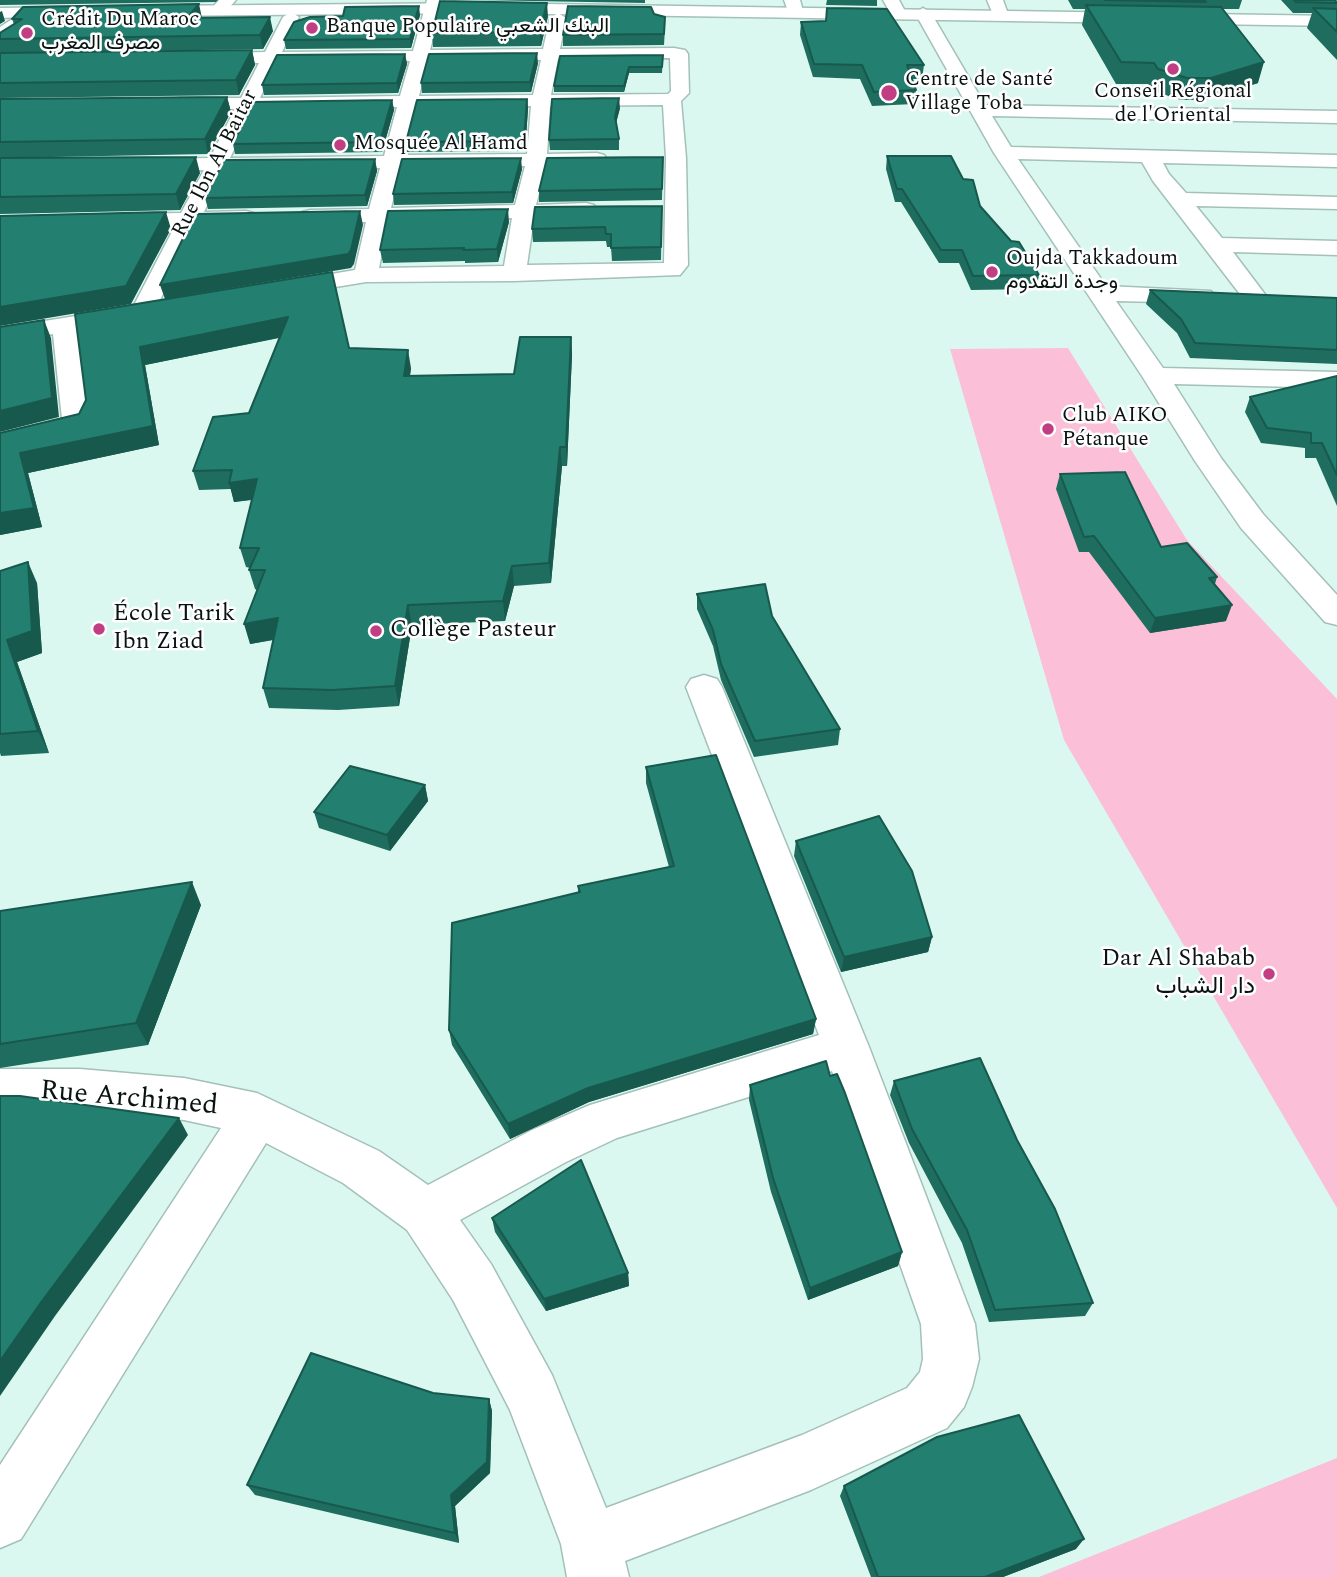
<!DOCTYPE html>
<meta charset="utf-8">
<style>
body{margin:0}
canvas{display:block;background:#daf8f0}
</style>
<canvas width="1337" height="1577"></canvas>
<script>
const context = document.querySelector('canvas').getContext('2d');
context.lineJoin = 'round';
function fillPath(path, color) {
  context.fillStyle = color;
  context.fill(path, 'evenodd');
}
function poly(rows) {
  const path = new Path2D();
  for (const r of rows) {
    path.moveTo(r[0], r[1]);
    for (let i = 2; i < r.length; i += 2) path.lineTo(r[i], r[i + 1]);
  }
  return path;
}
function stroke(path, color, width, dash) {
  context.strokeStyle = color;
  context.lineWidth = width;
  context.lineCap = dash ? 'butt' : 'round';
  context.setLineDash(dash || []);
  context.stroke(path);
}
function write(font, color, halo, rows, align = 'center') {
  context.font = font + ' Spectral,Vazirmatn,serif';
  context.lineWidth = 5;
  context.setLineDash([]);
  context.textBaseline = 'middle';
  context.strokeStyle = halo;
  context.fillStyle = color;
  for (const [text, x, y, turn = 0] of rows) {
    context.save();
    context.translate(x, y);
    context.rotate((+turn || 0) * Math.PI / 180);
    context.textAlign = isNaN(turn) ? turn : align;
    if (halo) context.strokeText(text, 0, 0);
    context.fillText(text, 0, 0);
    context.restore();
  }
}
const green = poly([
 [1068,348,1187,540,1337,699,1337,1208,1064,740,950,349],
 [1337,1458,1337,1577,1039,1577]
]);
const minor = poly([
 [219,0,236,0,224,13,212,13,210,10,219,0],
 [427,0,443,0,430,50,543,49,550,18,558,13,566,18,560,49,674,48,685,50,688,54,689,93,681,101,686,158,688,265,680,275,514,281,366,282,281,296,273,294,269,289,273,284,355,270,366,222,310,224,302,222,299,217,302,212,310,210,369,209,380,168,224,170,204,212,246,211,254,213,257,218,254,223,197,226,152,316,78,330,90,419,84,431,0,453,0,435,62,419,53,334,0,344,0,328,133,307,175,226,117,228,109,226,106,221,109,216,117,214,181,213,204,170,146,171,139,169,136,165,139,161,146,159,210,158,235,109,178,110,169,104,178,98,241,98,259,63,201,63,192,58,195,54,265,52,283,17,291,12,299,17,282,52,413,51,427,0],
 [670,58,671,91,668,94,551,95,558,59,670,58],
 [541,60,533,95,419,96,428,61,541,60],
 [410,61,400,96,260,98,277,62,410,61],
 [663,105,666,158,664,263,527,265,534,218,586,217,594,215,597,210,594,205,586,203,536,205,546,166,597,165,604,163,607,159,604,155,597,153,547,154,550,106,663,105],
 [531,106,527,154,404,155,416,107,531,106],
 [397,107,384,156,230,158,254,109,397,107],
 [525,166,515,205,391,208,401,168,525,166],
 [512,218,504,266,379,268,388,222,512,218],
 [784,0,800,0,803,11,801,14,789,14,784,0],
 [883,0,899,0,906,13,904,16,892,16,883,0],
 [987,0,1003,0,1008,14,1006,17,994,17,987,0],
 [923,8,931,13,985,105,1337,111,1337,123,992,116,1011,147,1337,155,1337,167,1163,163,1169,174,1186,193,1337,197,1337,209,1196,206,1222,238,1337,241,1337,255,1233,252,1267,297,1264,302,1255,304,1246,302,1153,181,1142,162,1018,159,1106,286,1211,291,1214,296,1211,301,1202,303,1116,301,1163,368,1337,372,1337,388,1174,384,1221,458,1263,514,1337,595,1337,625,1325,622,1241,528,1195,461,1142,376,994,153,915,13,923,8],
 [17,16,25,21,23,24,6,39,0,40,0,27,17,16],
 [704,675,717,679,722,687,869,1047,975,1324,979,1359,972,1387,964,1407,947,1428,811,1490,625,1561,629,1577,567,1577,561,1544,510,1410,453,1300,407,1230,343,1183,266,1143,21,1539,0,1548,0,1465,221,1128,184,1120,80,1111,0,1111,0,1069,80,1069,184,1078,257,1093,379,1151,428,1185,532,1130,590,1105,819,1035,686,687,691,679,704,675],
 [832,1071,921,1324,923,1359,920,1372,907,1388,802,1435,606,1508,552,1375,491,1264,460,1220,566,1162,617,1138,832,1071]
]);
const major = poly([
 [481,3,1337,16,1337,26,481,13,149,16,141,11,149,6,481,3],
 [72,7,80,12,78,15,0,18,0,8,72,7]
]);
const wall = poly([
 [0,0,218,0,216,2,0,5],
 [475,0,645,0,645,3],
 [827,0,877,0,877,6,826,5],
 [1068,0,1242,0,1239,9,1222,9,1258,83,1205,100,1181,100,1153,91,1148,84,1116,84,1082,25,1085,9,1073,9],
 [1281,0,1335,0,1337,1,1337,60,1307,28,1312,13,1293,13],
 [654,14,665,28,664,45,563,46,563,35],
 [420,15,411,48,286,49,284,40],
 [548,16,541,46,433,47,432,33],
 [202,17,273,31,263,49,2,53,252,50,255,65,239,95,0,98,0,33,14,24,12,19],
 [801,22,924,65,922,79,912,79,916,90,914,104,872,106,860,79,813,77,800,35],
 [405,54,407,64,398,93,264,95,262,85],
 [663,55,662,73,629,73,624,92,554,92,554,86],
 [538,63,531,92,422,93,421,83],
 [227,97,231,112,208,154,0,158,0,99],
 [527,99,528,109,525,151,407,152,406,142],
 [392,100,394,110,382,152,235,154,233,144],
 [620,108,616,123,619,139,619,150,550,150,549,140],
 [887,156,963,179,980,206,1039,275,1036,289,971,290,959,263,939,263,901,202,895,202,886,169],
 [663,157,662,200,539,202,539,191],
 [0,158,200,173,180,210,0,214],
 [375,159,377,171,367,206,208,209,205,198],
 [522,169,513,203,394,205,393,194],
 [662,206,661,260,612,261,611,247,607,247,606,241,533,242,532,229],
 [509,222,498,262,465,263,465,261,383,263,380,250],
 [332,272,349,348,411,368,410,376,514,374,571,337,572,355,567,466,562,466,551,583,514,586,505,621,412,625,399,706,338,710,269,708,263,688,273,640,250,644,257,590,255,589,249,570,250,568,246,567,240,548,252,500,234,502,231,489,199,490,193,471,249,413,279,338,145,365,159,445,28,473,42,527,0,535,0,434,79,414,86,400,75,314],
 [1150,290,1337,298,1337,364,1190,358,1177,333,1146,304],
 [1337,376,1337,506,1316,458,1305,458,1305,448,1261,443,1245,412,1250,397],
 [1060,474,1161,547,1217,577,1215,584,1226,621,1150,633,1089,552,1079,552,1056,489],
 [0,571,37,583,42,653,17,662,49,753,1,756,0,753],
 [697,594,840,729,838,745,754,757,721,680,713,646,697,609],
 [646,767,816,1019,813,1034,589,1102,510,1139,452,1045,449,1030,578,892,578,886,669,867,646,783],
 [425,785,428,801,390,851,319,828,314,812],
 [796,841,932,937,928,952,841,972,794,856],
 [201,905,148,1045,0,1068,0,911],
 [830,1076,902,1252,898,1266,808,1300,771,1192,749,1100,750,1085],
 [894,1081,1017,1140,1093,1303,1085,1316,989,1322,962,1243,909,1143,890,1095],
 [492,1218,628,1273,629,1286,546,1311,495,1232],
 [433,1393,489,1399,492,1411,490,1473,455,1506,459,1543,255,1495,247,1485],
 [844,1486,1076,1549,1003,1577,871,1577,840,1496]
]);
const shadedWall = poly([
 [547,3,548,16,541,46,540,32],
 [199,4,202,18,187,18],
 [419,6,420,15,411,48,410,39],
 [2,11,5,21,0,24,0,12],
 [270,17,273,31,263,49,260,35],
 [252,50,255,65,239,95,236,80],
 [537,53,538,63,531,92,530,82],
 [405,54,407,64,398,93,397,83],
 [1264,62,1258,83,1205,100,1211,78],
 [629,67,629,73,624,92,624,86],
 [227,97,231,112,208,154,205,139],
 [619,98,620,108,615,127,615,117],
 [527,99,528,109,525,151,524,141],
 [392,100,394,110,382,152,380,142],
 [196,157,200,173,180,210,176,194],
 [521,158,522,169,513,203,512,192],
 [375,159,377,171,367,206,365,195],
 [508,209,509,222,498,262,497,249],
 [360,211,363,225,354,264,351,268,165,299,160,285],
 [166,212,171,229,131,304,0,326,0,307],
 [288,317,292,335,145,365,159,445,28,473,42,527,0,535,0,513,20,453,153,426,140,347],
 [44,320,51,338,59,417,0,432,0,411],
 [571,337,572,355,567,466,566,447],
 [408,350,411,368,407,395,404,376],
 [560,447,562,466,551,583,549,563],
 [257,479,263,498,234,502,229,483],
 [28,562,37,583,42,653,17,662,49,753,38,731,7,640],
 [512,566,514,586,505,621,503,601],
 [408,605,412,625,399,706,395,686],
 [1232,605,1226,621,1150,633,1155,618],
 [278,618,283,638,250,644,244,624],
 [425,785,428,801,390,851,387,835],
 [192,882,201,905,148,1045,136,1023],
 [932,937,928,952,841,972,844,957],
 [816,1019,813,1034,589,1102,510,1139,508,1124,588,1088],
 [179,1118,188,1135,55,1316,0,1396,0,1361,42,1301],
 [902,1252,898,1266,808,1300,810,1288],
 [628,1273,629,1286,546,1311,544,1299],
 [489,1399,492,1411,490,1473,455,1506,459,1543,455,1533,451,1495],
 [1084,1539,1076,1549,1003,1577,985,1577]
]);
const building = poly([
 [1105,0,1204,0,1206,2,1105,0],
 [1294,0,1335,0,1337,3,1296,2,1294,0],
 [440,1,547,3,540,32,432,33,440,1],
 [199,4,187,18,270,17,260,35,0,39,0,33,22,19,12,19,23,7,199,4],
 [1086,5,1221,7,1264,62,1211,78,1187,78,1158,69,1154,63,1121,62,1086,5],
 [419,6,410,39,284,40,294,22,310,17,343,16,345,7,419,6],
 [568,6,651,7,654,14,665,17,664,34,563,35,568,6],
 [827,8,887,9,924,65,907,65,916,90,874,92,862,65,814,64,801,22,826,21,827,8],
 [1313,8,1337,9,1337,32,1313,8],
 [252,50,236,80,0,83,0,53,252,50],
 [537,53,530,82,421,83,429,54,537,53],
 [405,54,397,83,262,85,277,55,405,54],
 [663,55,662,67,629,67,624,86,554,86,560,56,663,55],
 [227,97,205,139,0,142,0,99,227,97],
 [619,98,615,117,619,139,549,140,552,99,619,98],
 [527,99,524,141,406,142,417,100,527,99],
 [392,100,380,142,233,144,253,102,392,100],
 [887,156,951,156,963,179,973,180,980,206,1011,241,1019,242,1039,275,973,276,962,250,941,250,902,189,897,189,887,156],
 [196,157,176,194,0,197,0,158,196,157],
 [663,157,662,189,539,191,547,158,663,157],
 [521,158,512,192,393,194,402,159,521,158],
 [375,159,365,195,205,198,224,160,375,159],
 [662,206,661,247,611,248,611,234,606,234,605,227,532,229,535,207,662,206],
 [508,209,497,249,463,250,464,248,380,250,388,211,508,209],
 [360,211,351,250,348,254,160,285,195,214,360,211],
 [166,212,126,286,0,307,0,216,166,212],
 [332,272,349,348,408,350,404,376,514,374,520,337,571,337,566,447,560,447,549,563,512,566,503,601,408,605,395,686,333,690,263,688,278,618,244,624,265,570,249,570,259,548,240,548,257,479,229,483,232,470,193,471,213,417,249,413,288,317,140,347,153,426,20,453,34,508,0,513,0,433,79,414,86,400,75,314,332,272],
 [1150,290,1337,298,1337,350,1195,343,1181,319,1150,290],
 [44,320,52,398,0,411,0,327,44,320],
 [1337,376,1337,475,1322,443,1311,443,1311,433,1267,428,1250,397,1337,376],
 [1125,472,1161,547,1187,543,1217,577,1209,578,1232,605,1155,618,1094,536,1084,537,1060,474,1125,472],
 [28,562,32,631,7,640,38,731,0,734,0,571,28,562],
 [765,584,772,616,840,729,755,741,721,664,713,630,697,594,765,584],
 [716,755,816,1019,588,1088,508,1124,449,1030,452,923,580,892,578,886,674,866,646,767,716,755],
 [350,766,425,785,387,835,314,812,350,766],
 [879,816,912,871,932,937,844,957,796,841,879,816],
 [192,882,136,1023,0,1044,0,911,192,882],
 [980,1058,1017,1140,1055,1209,1093,1303,995,1310,967,1230,912,1129,894,1081,980,1058],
 [826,1061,830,1076,837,1074,845,1093,902,1252,810,1288,773,1178,750,1085,826,1061],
 [0,1096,20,1096,179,1118,42,1301,0,1361,0,1096],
 [581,1160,628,1273,544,1299,492,1218,581,1160],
 [311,1353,433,1393,489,1399,487,1462,451,1495,455,1533,247,1485,311,1353],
 [1019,1415,1084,1539,985,1577,878,1577,844,1486,937,1437,1019,1415]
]);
const markers = [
 [312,28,7,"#c23e83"],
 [27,33,7,"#c23e83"],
 [1173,69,7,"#c23e83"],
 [889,93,9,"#c23e83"],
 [340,145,7,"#c23e83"],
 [992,272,7,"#c23e83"],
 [1048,429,7,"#c23e83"],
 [99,629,7,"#c23e83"],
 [376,631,7,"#c23e83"],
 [1269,974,7,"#c23e83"]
];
const farPoinames = [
 ["Crédit Du Maroc",41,21],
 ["مصرف المغرب",41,45],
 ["Banque Populaire البنك الشعبي",326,28],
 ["Centre de Santé",905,81],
 ["Village Toba",905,105],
 ["Conseil Régional",1173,93,"center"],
 ["de l'Oriental",1173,117,"center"],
 ["Mosquée Al Hamd",354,145],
 ["Oujda Takkadoum",1006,260],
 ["وجدة التقدوم",1006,284],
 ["Club AIKO",1062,417],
 ["Pétanque",1062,441]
];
const farStreetnames = [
 ["Rue Ibn Al Baitar",216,164,-63]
];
const poiNames = [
 ["École Tarik",113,615],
 ["Ibn Ziad",113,643],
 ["Collège Pasteur",390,631],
 ["Dar Al Shabab",1255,960,"right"],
 ["دار الشباب",1255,988,"right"]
];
const nearStreetnames = [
 ["Rue Archimed",129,1100,5]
];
fillPath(green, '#fcbfd8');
stroke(minor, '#a3c0b9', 3);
stroke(major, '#a3c0b9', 3);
fillPath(minor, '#fff');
fillPath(major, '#fff');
fillPath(wall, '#1e6d5f');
fillPath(shadedWall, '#18594e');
fillPath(building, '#237f6f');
stroke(building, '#18594e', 2);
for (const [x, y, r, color] of markers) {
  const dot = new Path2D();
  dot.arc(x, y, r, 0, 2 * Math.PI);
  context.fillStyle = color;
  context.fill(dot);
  stroke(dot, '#fefefe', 2.5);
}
write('21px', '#091311', '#fefefe', farPoinames, 'left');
write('21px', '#091311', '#fefefe', farStreetnames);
write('24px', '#091311', '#fefefe', poiNames, 'left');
write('28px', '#091311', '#fefefe', nearStreetnames);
</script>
